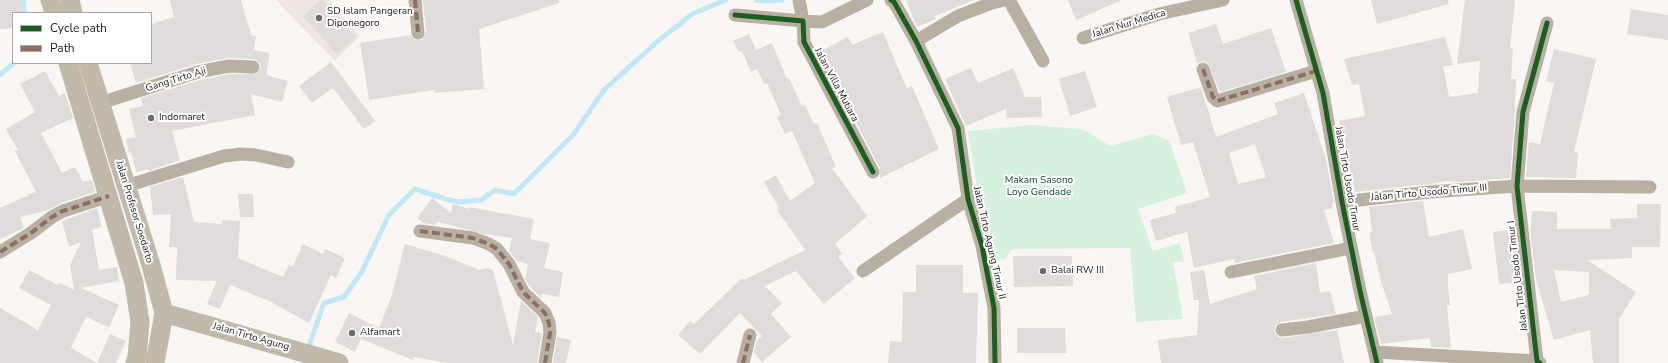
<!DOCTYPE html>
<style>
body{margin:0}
#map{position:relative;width:1668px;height:363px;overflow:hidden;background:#f9f6f4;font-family:"Nunito Sans",sans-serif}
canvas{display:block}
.legend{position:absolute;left:12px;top:12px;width:140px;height:52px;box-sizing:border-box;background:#fff;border:1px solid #a7a7a7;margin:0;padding:5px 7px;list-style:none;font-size:12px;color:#242222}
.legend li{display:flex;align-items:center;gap:8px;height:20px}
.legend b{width:20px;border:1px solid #a7a7a7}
</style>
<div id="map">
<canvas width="1668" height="363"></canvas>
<ul class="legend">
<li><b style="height:5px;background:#1b5e20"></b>Cycle path</li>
<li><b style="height:5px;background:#8d6e63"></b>Path</li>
</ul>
</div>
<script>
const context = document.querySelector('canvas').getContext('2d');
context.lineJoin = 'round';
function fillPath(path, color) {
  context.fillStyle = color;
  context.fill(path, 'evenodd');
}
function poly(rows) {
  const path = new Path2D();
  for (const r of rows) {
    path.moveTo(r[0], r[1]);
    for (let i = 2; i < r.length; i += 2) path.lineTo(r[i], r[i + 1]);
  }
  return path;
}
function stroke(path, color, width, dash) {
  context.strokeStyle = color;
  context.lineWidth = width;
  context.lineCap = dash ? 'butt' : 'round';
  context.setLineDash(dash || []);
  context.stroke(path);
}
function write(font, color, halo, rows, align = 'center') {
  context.font = font + ' "Nunito Sans",sans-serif';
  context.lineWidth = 4;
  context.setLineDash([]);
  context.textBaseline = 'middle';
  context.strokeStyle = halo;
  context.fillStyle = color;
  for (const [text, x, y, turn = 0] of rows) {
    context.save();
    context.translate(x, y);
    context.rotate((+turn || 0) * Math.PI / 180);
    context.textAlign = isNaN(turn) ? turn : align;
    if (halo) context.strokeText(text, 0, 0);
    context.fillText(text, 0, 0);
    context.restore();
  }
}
const built = poly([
 [276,0,329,0,360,36,335,61]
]);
const green = poly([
 [1031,125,1083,129,1110,146,1152,134,1169,140,1187,193,1138,209,1153,251,1180,243,1184,262,1173,262,1183,319,1136,322,1130,248,1012,249,1005,259,995,260,983,227,968,131]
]);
const stream = poly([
 [23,0,24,13],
 [756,0,768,1,782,0],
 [0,75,14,63],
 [310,350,310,343,324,303,344,297,361,273,389,215,415,189,446,199,459,202,481,200,495,190,514,194,573,135,605,89,657,42,692,14,726,0]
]);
const building = poly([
 [0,0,21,0,22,13,13,13,13,28,0,29],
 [170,0,241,0,251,35,256,36,254,50,270,53,266,75,288,81,282,102,251,94,255,115,172,131,180,160,148,171,148,169,136,172,131,152,129,153,126,139,136,137,129,109,143,106,141,98,200,80,230,74,256,74,261,68,260,63,254,59,228,58,196,64,136,83,130,63,151,63,151,24,174,17],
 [321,0,323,0,356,37,337,54,303,16],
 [423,0,559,0,559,3,479,29,484,89,435,93,434,90,369,100,360,43,410,35,415,40,422,40,426,32],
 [906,0,974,0,935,16,936,19,917,27],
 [1068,0,1122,0,1076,20],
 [1371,0,1448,0,1449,4,1377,24],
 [1465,0,1515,0,1510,48,1513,48,1511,79,1516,79,1515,109,1510,178,1463,182,1445,181,1436,183,1355,192,1339,121,1365,116,1359,84,1352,85,1344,59,1445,37,1453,65,1443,66,1449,97,1478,93,1480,61,1457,64],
 [1631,9,1668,15,1668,40,1627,34],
 [1216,24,1223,44,1271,28,1286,72,1220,92,1208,63,1204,61,1197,63,1188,33],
 [883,32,907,89,912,86,939,149,880,178,880,168,831,75,832,74,821,51,848,37,852,45],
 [749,34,756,50,772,43,787,79,789,78,802,106,805,105,814,124,817,123,836,167,832,168,867,216,835,244,842,254,838,257,855,278,824,304,796,271,765,286,782,303,771,314,791,337,762,362,754,352,757,340,762,336,740,313,700,354,678,335,690,321,694,324,742,278,744,280,805,250,777,210,779,208,764,182,776,175,790,201,815,183,792,131,785,134,777,117,781,115,767,83,764,84,757,69,751,72,742,51,739,52,733,41],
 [1554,49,1596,59,1574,152,1578,153,1576,178,1526,177,1529,142,1540,144,1554,83,1546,81],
 [331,62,375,121,364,129,333,88,312,103,299,86],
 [971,68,978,83,1013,68,1025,97,1041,97,1042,117,1007,118,1006,109,966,126,945,79],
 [45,71,59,96,65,93,73,118,41,133,62,173,75,167,83,182,92,180,95,192,61,203,49,210,20,217,24,228,0,239,0,208,29,195,28,194,36,192,15,151,18,150,6,129,35,112,20,84],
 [1085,71,1097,107,1070,116,1059,79],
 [1201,87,1216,137,1278,114,1274,103,1304,93,1326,159,1334,202,1332,203,1333,208,1324,210,1334,243,1235,263,1234,259,1194,268,1187,232,1156,241,1150,220,1176,213,1175,207,1210,197,1193,142,1181,145,1167,97],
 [1255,144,1266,177,1238,184,1229,153],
 [183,177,194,222,222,224,222,220,240,221,238,258,283,277,289,265,293,266,303,244,323,254,325,249,345,258,336,278,331,275,309,323,271,302,230,285,220,309,207,304,217,281,176,280,177,247,169,247,171,214,153,215,150,187],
 [238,194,253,194,254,217,240,217],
 [432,198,451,213,453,204,469,209,469,207,534,219,530,239,550,243,544,268,563,272,559,297,542,294,541,298,530,287,525,279,528,264,517,261,509,251,512,238,484,234,438,222,435,225,423,223,417,218],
 [1423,201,1429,237,1463,229,1472,269,1448,274,1448,286,1450,305,1447,305,1451,348,1431,347,1430,338,1381,344,1374,317,1392,314,1381,282,1374,252,1373,253,1369,233,1372,232,1369,207],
 [1637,204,1661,204,1660,247,1632,247,1632,258,1587,260,1636,292,1619,319,1619,363,1593,363,1590,330,1554,340,1536,280,1530,228,1531,228,1532,211,1557,212,1557,229,1611,229,1610,219,1637,218],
 [1554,270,1589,272,1589,295,1561,302],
 [97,208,102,227,92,230,99,270,117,267,119,281,81,288,119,305,109,327,86,317,71,348,97,363,0,363,0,308,38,330,51,305,19,288,29,270,60,286,58,282,74,290,70,265,81,242,69,247,62,221],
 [1514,230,1520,282,1499,284,1493,232],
 [405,244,445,256,479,270,487,268,493,270,513,345,521,301,538,317,535,332,542,333,537,363,448,363,414,357,413,360,361,339,355,352,335,342,349,313,379,328,392,295],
 [1013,256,1072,256,1073,286,1014,287],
 [1316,263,1320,293,1330,291,1336,314,1281,322,1275,326,1274,331,1278,337,1283,338,1337,330,1344,363,1161,363,1158,340,1197,335,1199,300,1194,300,1190,272,1204,270,1210,304,1257,289,1254,276],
 [916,265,963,265,963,293,978,293,976,363,888,363,890,341,902,342,903,292,916,292],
 [1017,328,1065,328,1066,353,1017,353],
 [110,334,126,341,116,363,97,363],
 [557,337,571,340,566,363,553,363]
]);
const minor = poly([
 [415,0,418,33],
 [799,0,803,21,822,22,867,0],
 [891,0,894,2,916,41,958,128,968,199,982,246,994,308,995,363],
 [1009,0,1043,61],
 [1296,0,1323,93,1342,202,1360,291,1377,363],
 [735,15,803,21,804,42,873,172],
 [1083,38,1159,14,1223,0],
 [916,41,958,16,992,3,1004,0],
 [1203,69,1213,97,1217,101,1316,71],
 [100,103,198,72,229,66,253,67],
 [126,186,224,156,241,154,256,155,288,162],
 [1342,202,1429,192,1517,186,1650,187],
 [420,231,473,238,489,244,497,249,509,264,523,292,545,313,549,323,550,333,545,363],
 [0,252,31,233,52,217,63,211,109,196],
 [863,271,968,199],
 [1231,272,1351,248],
 [1282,330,1308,327,1366,316],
 [1375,352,1537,361],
 [743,363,750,335],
 [1540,363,1537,361,1517,186,1523,112,1547,23]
]);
const secondary = poly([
 [50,0,54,13],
 [70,0,73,13],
 [68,63,134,283,140,322,137,357,135,363],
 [88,63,151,265,164,313,155,363],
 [164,313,339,363]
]);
const quiet = poly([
 [415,0,418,33],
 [1203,69,1213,97,1217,101,1316,71],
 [420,231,473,238,489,244,497,249,509,264,523,292,545,313,549,323,550,333,545,363],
 [0,252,31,233,52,217,63,211,109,196],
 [743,363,750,335]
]);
const cycleway = poly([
 [891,0,894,2,916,41,958,128,968,199,982,246,994,308,995,363],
 [1296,0,1323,93,1342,202,1360,291,1377,363],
 [735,15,803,21,804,42,873,172],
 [1540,363,1537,361,1517,186,1523,112,1547,23]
]);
const markers = [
 [319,18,4,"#6f6c6c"],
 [151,118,4,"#6f6c6c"],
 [1043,271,4,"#6f6c6c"],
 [352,333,4,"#6f6c6c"]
];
const poiNames = [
 ["SD Islam Pangeran",327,12],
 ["Diponegoro",327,24],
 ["Indomaret",159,118],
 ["Balai RW III",1051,271],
 ["Alfamart",360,333]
];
const streetNames = [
 ["Jalan Nur Medica",1129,24,-17],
 ["Gang Tirto Aji",176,80,-17],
 ["Jalan Villa Mutiara",836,85,62],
 ["Jalan Tirto Usodo Timur",1347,179,80],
 ["Jalan Tirto Usodo Timur III",1429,193,-5],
 ["Jalan Profesor Soedarto",134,212,73],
 ["Jalan Tirto Agung Timur II",989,243,77],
 ["Jalan Tirto Usodo Timur I",1518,276,-97],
 ["Jalan Tirto Agung",251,337,16]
];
const parkNames = [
 ["Makam Sasono",1039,181],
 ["Loyo Gendade",1039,193]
];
fillPath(built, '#efe6e2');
fillPath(green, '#d6f2de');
stroke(stream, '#c2e8f6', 5);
fillPath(building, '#dfdcdb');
stroke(minor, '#b9b0a4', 13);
stroke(secondary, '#c1b9ac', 19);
stroke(quiet, '#8d6e63', 4, [8, 4]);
stroke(cycleway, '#1b5e20', 5);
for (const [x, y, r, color] of markers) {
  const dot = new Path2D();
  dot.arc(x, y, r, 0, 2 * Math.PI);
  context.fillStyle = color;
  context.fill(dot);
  stroke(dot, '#fff', 1.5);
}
write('10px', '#242222', '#fff', poiNames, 'left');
write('10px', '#242222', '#fff', streetNames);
write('10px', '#0b4b2c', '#fff', parkNames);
</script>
